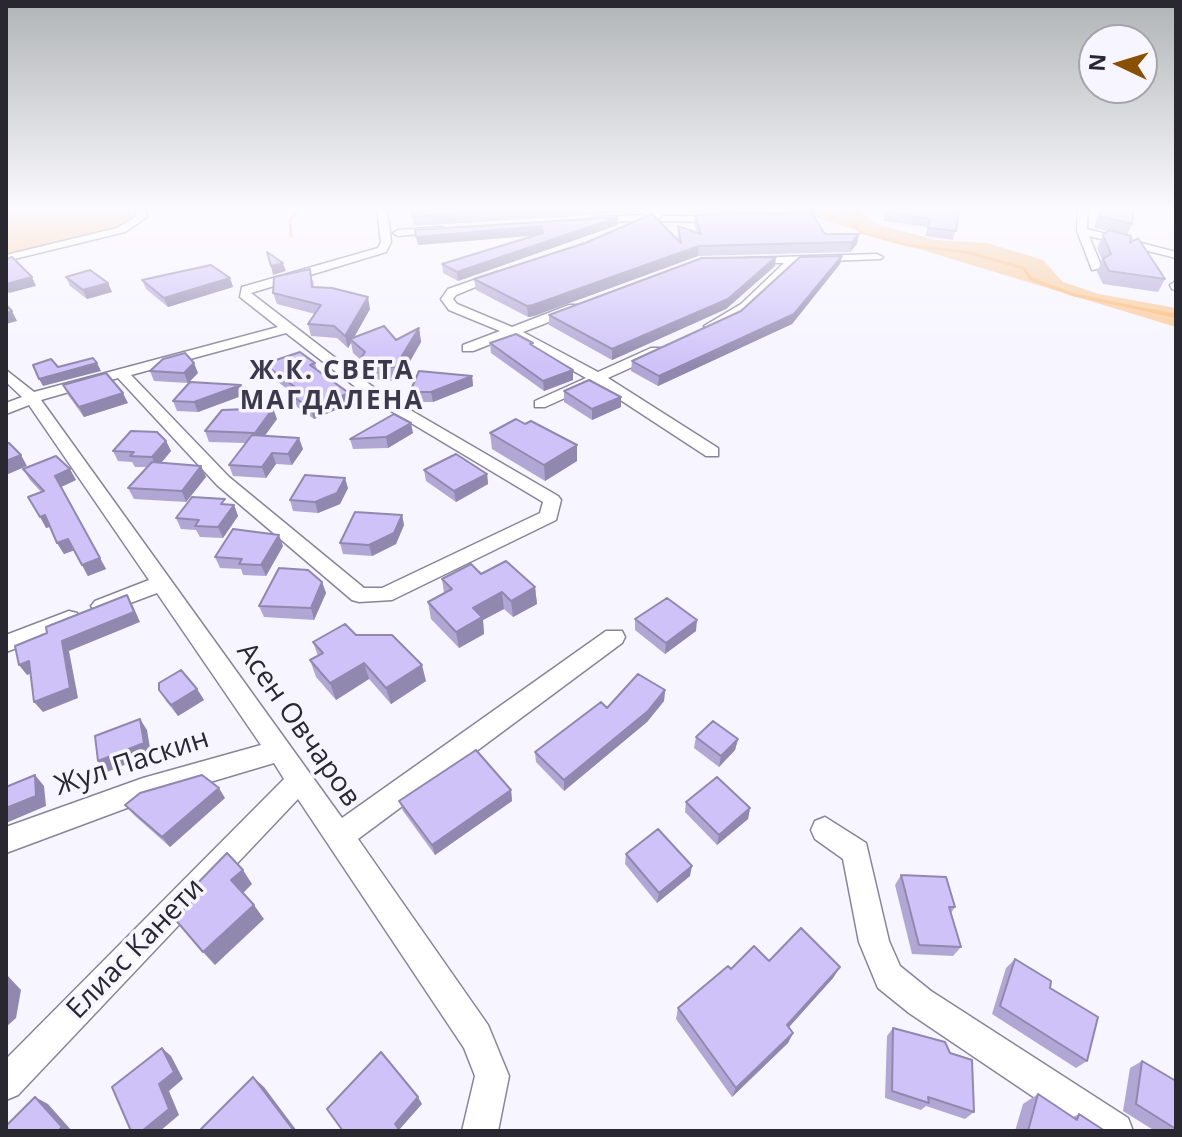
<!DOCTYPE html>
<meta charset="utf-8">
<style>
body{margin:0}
#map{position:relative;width:1182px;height:1137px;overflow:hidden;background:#f7f5ff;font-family:"Open Sans",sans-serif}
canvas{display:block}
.frame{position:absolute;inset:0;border:8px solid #292730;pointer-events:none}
.north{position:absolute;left:1078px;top:24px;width:80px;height:80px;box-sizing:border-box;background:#f7f5ff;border:2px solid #a5a3ac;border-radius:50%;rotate:274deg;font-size:22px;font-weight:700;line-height:32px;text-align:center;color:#292730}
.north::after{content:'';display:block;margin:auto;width:28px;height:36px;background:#885101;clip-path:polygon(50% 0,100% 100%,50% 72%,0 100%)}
</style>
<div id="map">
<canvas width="1182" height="1137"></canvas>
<div class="frame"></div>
<div class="north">N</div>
</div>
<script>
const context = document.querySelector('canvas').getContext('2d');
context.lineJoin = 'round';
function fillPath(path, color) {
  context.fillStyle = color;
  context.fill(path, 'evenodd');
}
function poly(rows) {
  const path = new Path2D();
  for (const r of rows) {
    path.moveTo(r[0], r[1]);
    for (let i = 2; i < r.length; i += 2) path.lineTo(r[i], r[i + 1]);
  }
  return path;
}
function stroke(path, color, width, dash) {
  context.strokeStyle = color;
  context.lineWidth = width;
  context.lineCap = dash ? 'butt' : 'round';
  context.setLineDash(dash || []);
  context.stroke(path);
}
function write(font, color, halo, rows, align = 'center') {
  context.font = font + ' "Open Sans",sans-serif';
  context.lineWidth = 7;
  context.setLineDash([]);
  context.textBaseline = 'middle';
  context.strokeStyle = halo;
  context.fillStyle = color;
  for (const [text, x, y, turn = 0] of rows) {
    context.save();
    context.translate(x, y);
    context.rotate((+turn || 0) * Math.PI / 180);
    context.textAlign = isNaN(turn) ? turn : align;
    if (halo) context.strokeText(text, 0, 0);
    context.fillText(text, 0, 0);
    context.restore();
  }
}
const green = poly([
 [6,208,123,208,135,216,109,231,6,256],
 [784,208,854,208,876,224,936,240,987,243,1043,260,1063,282,1099,294,1176,308,1176,327]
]);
const streamFar1 = poly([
 [831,208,846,214,860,232,907,245,966,252,1023,268,1031,279,1074,295,1162,313],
 [291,236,290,219,302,208]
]);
const stream = poly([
 [1152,311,1176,316]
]);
const street = poly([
 [134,208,144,208,147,217,125,232,6,261,6,255,117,228,137,216,134,208],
 [377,208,387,208,391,242,386,252,251,293,381,393,558,496,561,500,556,520,392,600,359,602,352,600,217,485,118,378,41,400,342,818,606,631,622,631,625,637,622,643,358,839,488,1025,509,1076,498,1131,462,1131,475,1076,464,1048,298,799,18,1095,6,1100,6,1059,284,779,274,763,143,802,6,853,6,827,143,778,261,745,157,593,109,611,95,611,91,606,95,601,149,580,29,405,6,414,6,403,22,397,6,382,6,370,34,392,278,327,240,297,242,287,378,248,381,242,377,208],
 [286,333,371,399,543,502,540,513,382,588,364,588,229,477,131,375,286,333],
 [1078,208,1088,208,1087,229,1176,252,1176,258,1089,236,1102,268,1092,270,1077,231,1078,208],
 [644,215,648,220,594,223,589,220,594,217,644,215],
 [663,216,721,216,726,219,721,222,659,221,663,216],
 [442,227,447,230,446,232,398,236,393,233,398,230,442,227],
 [877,254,883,257,881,259,797,262,749,310,716,329,704,326,741,304,784,263,749,263,743,260,745,258,877,254],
 [497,272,507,274,456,295,453,299,457,304,512,327,569,305,577,305,577,311,523,332,598,372,651,348,661,348,661,354,608,378,718,448,718,456,706,456,596,384,545,407,535,407,535,401,586,378,511,336,473,351,463,351,463,345,500,331,449,310,441,299,448,289,497,272],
 [1176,281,1176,290,1172,289,1170,285,1176,281],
 [69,611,77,613,80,619,77,625,6,652,6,635,69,611],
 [825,817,866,843,889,941,900,966,931,991,1128,1118,1133,1131,1084,1131,909,1013,878,988,859,942,843,859,815,839,811,830,815,821,825,817]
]);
const wall = poly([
 [450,208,640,208,640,212,414,226,412,211],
 [689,208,764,208,763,212,690,213],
 [887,208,959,208,953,240,925,236,928,227,883,221],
 [1100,208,1128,208,1132,224,1127,235,1130,243,1165,279,1158,292,1103,284,1097,272,1102,260,1097,248,1103,235,1108,231,1094,228],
 [695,215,825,234,857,244,850,252,698,256,534,316,528,317,476,290,474,279,678,240,678,226,697,233,694,224],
 [618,217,618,225,458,281,443,273,442,264,537,235,418,245,415,230],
 [842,256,840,264,792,324,658,386,631,371,632,361,741,311],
 [775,266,726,309,612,360,549,325,549,315],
 [66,277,108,283,112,292,87,299,70,286],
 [230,278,233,287,168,307,146,289,142,280],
 [313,280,314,287,370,309,354,337,396,340,419,328,421,342,398,382,375,379,364,373,361,360,353,353,351,343,348,348,337,338,311,336,308,324,315,314,277,304,273,293],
 [490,343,533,346,573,380,544,391,491,353],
 [315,363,317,370,352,403,314,419,297,407,294,397,296,396,268,374,264,364],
 [150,371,198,373,188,383,154,381],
 [472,376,473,386,433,402,412,402,410,392],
 [63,385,128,403,84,417,68,395],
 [241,385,244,395,198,412,177,411,173,401],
 [564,391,621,397,621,407,592,420,564,402],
 [277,419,264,436,303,449,292,465,276,464,266,478,233,476,229,465,246,443,209,442,205,431],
 [413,433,388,448,353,449,350,439],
 [490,433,577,461,545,481,492,449],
 [166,441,171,451,161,463,201,466,206,477,186,502,134,499,128,488,147,467,135,467,132,462,118,461,113,451],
 [23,469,76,480,61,487,106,569,88,576,74,550,64,554,57,543,50,527,46,528,41,492,30,480],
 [424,470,487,474,488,484,456,502,426,481],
 [348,488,340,504,318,513,293,511,290,500],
 [227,504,234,505,238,516,223,538,200,537,196,530,181,529,176,518],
 [402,515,404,525,396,544,372,556,343,554,340,543],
 [283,546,266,576,243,575,241,569,220,568,215,557],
 [481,574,535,587,537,604,513,617,504,609,483,620,484,634,459,648,431,619,428,602,444,593,442,579],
 [322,582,326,593,314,620,264,617,259,606],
 [635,619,696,631,665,654,635,630],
 [356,635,426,681,391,704,369,679,336,700,316,677,310,660,318,656,313,642],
 [197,689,204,700,178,716,166,701,159,690],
 [665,690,664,701,647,722,564,791,536,762,535,752,607,708],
 [696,737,738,739,735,750,719,767,694,748],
 [511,790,512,801,435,855,403,811,399,801],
 [225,798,170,847,134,815,125,805],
 [686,802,750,808,748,819,717,845,685,812],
 [626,854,690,876,657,903,625,864],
 [901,875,955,907,951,913,961,947,953,956,912,954,895,885],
 [1015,959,1050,988,1087,1061,1076,1068,992,1014,1006,968],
 [769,961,840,967,833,978,789,1027,793,1033,788,1043,732,1097,676,1019,678,1008,731,969],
 [893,1028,974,1112,965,1119,926,1106,921,1110,885,1098,887,1036],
 [1142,1061,1176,1081,1176,1131,1155,1131,1123,1111,1130,1068],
 [1038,1094,1073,1117,1079,1114,1105,1131,1015,1131,1023,1104]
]);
const shadedWall = poly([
 [618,217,618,225,458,281,457,272],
 [542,226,542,235,418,245,416,237],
 [859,234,857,244,850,252,852,242],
 [699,246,698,256,534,316,528,317,527,306],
 [842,256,840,264,792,324,658,386,659,376],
 [776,257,775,266,726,309,612,360,612,349],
 [283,263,286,271,273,275,271,266],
 [32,277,36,286,9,293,6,289,6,284],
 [230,278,233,287,168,307,164,298],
 [108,283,112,292,87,299,83,290],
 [368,297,370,309,352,341,350,339,351,343,348,348,345,336],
 [12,311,17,321,6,324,6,313],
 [419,328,421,342,398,382,395,367],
 [97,363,101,371,43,386,39,379],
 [194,363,198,373,188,383,184,373],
 [573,370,573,380,544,391,543,381],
 [472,376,473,386,433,402,431,392],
 [241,385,244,395,198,412,194,402],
 [123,393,128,403,84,417,79,407],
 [349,393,352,403,314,419,311,409],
 [621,397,621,407,592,420,592,409],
 [273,408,277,419,259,444,255,433],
 [411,423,413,433,388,448,386,437],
 [299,438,303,449,292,465,288,454],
 [166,441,171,451,157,468,152,457],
 [577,445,577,461,545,481,544,465],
 [272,453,276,464,266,478,262,467],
 [21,455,27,466,6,475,6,461],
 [201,466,206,477,186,502,182,491],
 [70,469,76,480,61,487,106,569,88,576,82,565,55,476],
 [487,474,488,484,456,502,454,491],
 [345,478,348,488,340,504,318,513,315,502],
 [234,505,238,516,223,538,218,527],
 [45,515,52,526,46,528,40,517],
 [402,515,404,525,396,544,372,556,369,545],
 [279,535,283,546,266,576,261,565],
 [68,539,75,550,64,554,57,543],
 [322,582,326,593,314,620,311,608],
 [535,587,537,604,513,617,511,601],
 [502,592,504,609,483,620,484,634,459,648,456,632,473,608],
 [127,595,133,606,140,622,69,651,78,698,43,712,34,702,62,641],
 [697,620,696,631,665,654,666,643],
 [29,661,37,671,27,675,19,665],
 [364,663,369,679,336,700,330,683],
 [422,665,426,681,391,704,386,688],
 [197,689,204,700,178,716,171,705],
 [665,690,664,701,647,722,564,791,564,780],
 [140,719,147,730,151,754,107,772,98,761],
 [738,739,735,750,719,767,721,756],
 [35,775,44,786,46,806,6,823,6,808],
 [219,788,225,798,170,847,162,837],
 [511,790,512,801,435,855,432,845],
 [750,808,748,819,717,845,719,835],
 [692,866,690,876,657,903,659,893],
 [243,870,252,884,241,895,231,880],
 [254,905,264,919,215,965,203,952],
 [840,967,833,978,781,1036,787,1025],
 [6,974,21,990,16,1018,6,1027],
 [793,1033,788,1043,732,1097,736,1088],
 [162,1048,171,1056,183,1079,169,1091,179,1115,160,1131,142,1131,159,1084],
 [253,1077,264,1087,297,1131,294,1131],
 [35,1097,48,1104,72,1131,58,1131],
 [418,1097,422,1104,399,1130,395,1124]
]);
const building = poly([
 [450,208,557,208,413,217,412,211,450,208],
 [887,208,959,208,956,231,928,228,930,219,885,213,887,208],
 [1101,208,1128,208,1134,209,1132,224,1100,216,1101,208],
 [811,212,825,234,859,234,852,242,699,246,533,305,527,306,474,279,585,243,652,214,681,243,678,226,701,234,695,215,811,212],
 [618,217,457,272,442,264,543,233,542,226,416,237,415,230,618,217],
 [1109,230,1131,236,1130,243,1138,238,1165,279,1109,271,1103,259,1111,254,1103,235,1109,230],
 [267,252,283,263,271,266,267,252],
 [842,256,794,314,659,376,632,361,741,311,800,257,842,256],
 [12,257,32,277,6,284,6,259,12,257],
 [776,257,728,299,612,349,549,315,702,258,776,257],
 [211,265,230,278,164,298,142,280,211,265],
 [310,269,312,287,332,288,368,297,345,336,334,326,308,324,321,305,273,293,274,277,310,269],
 [90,270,108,283,83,290,66,277,90,270],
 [6,305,12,311,6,313,6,305],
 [384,326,396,340,419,328,395,367,372,365,361,358,365,352,350,339,384,326],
 [516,334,533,343,530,344,573,370,543,381,490,343,516,334],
 [300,352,315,363,310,365,349,393,311,409,294,397,303,393,264,364,300,352],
 [185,353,194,363,184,373,150,371,163,359,185,353],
 [93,358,97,363,39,379,33,365,51,359,58,367,93,358],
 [419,371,472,376,431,392,410,392,419,371],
 [106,373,123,393,79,407,63,385,106,373],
 [589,380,621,397,592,409,564,391,589,380],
 [190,382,241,385,194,402,173,401,190,382],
 [273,408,255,433,205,431,222,410,273,408],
 [394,414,411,423,386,437,350,439,394,414],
 [516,419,525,424,531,421,577,445,544,465,490,433,516,419],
 [131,431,157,432,166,441,152,457,130,456,134,452,113,451,131,431],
 [252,435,299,438,288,454,272,453,262,467,229,465,252,435],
 [9,443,21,455,6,461,6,444,9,443],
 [456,454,487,474,454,491,424,470,456,454],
 [56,456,70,469,55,476,100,558,82,565,68,539,57,543,45,515,40,517,28,497,44,491,23,469,56,456],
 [152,462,201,466,182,491,128,488,152,462],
 [305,475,345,478,337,493,315,502,290,500,305,475],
 [192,497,225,499,221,504,234,505,218,527,195,526,199,520,176,518,192,497],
 [355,512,402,515,394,533,369,545,340,543,355,512],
 [233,529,279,535,261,565,239,564,242,559,215,557,233,529],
 [506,561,535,587,511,601,502,592,473,608,482,617,456,632,428,602,452,589,442,579,471,564,481,574,506,561],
 [279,568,308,570,322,582,311,608,259,606,279,568],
 [127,595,134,612,62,641,70,688,34,702,29,661,19,665,15,646,47,633,46,627,127,595],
 [667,598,697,620,666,643,635,619,667,598],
 [345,624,356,635,392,635,422,665,386,688,364,663,330,683,310,660,323,653,313,642,345,624],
 [181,670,197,689,171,705,159,690,159,683,181,670],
 [638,674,665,690,648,711,564,780,535,752,601,702,607,708,638,674],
 [140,719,144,743,98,761,95,736,140,719],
 [713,721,738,739,721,756,696,737,713,721],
 [476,750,511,790,432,845,399,801,476,750],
 [35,775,36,796,6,808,6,787,35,775],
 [202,775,219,788,162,837,125,805,140,793,202,775],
 [717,777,750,808,719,835,686,802,717,777],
 [658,829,692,866,659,893,626,854,658,829],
 [227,853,243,870,231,880,254,905,203,952,174,918,196,899,189,892,227,853],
 [901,875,946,877,955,907,949,907,961,947,919,945,901,875],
 [801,928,840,967,787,1025,793,1033,736,1088,678,1008,728,966,731,969,754,946,769,961,801,928],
 [1015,959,1051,981,1050,988,1098,1017,1087,1061,1000,1006,1015,959],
 [6,979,9,982,6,997,6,979],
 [893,1028,945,1042,950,1053,972,1060,974,1112,928,1097,929,1103,892,1091,893,1028],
 [162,1048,174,1072,159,1084,169,1109,142,1131,131,1131,112,1087,162,1048],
 [381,1052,418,1097,395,1124,400,1131,343,1131,327,1109,381,1052],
 [1142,1061,1176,1081,1176,1129,1136,1104,1142,1061],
 [253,1077,294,1131,199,1131,253,1077],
 [1038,1094,1077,1120,1079,1114,1105,1131,1028,1131,1038,1094],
 [35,1097,62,1127,58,1131,6,1131,6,1126,35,1097]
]);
const farDistrictnames = [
 ["Ж.К. СВЕТА",332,372],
 ["МАГДАЛЕНА",332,402]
];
const nearStreetnames = [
 ["Асен Овчаров",298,725,55],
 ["Жул Паскин",132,763,-18],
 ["Елиас Канети",136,949,-46]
];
fillPath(green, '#fac896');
stroke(streamFar1, '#fdb468', 3);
stroke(stream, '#fdb468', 4);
stroke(street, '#88849b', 3);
fillPath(street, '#fff');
fillPath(wall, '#b1a7d5');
fillPath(shadedWall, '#9088ae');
fillPath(building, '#cec2f8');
stroke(building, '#9088ae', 2);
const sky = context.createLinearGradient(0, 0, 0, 367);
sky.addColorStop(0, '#b0b4b5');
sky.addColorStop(0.57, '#fbfaff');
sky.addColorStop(1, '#fbfaff00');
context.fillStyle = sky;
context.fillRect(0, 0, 1182, 367);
context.letterSpacing = '2px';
write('bold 26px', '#3d394d', '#f7f5ff', farDistrictnames);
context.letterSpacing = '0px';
write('28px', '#292730', '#f7f5ff', nearStreetnames);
</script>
